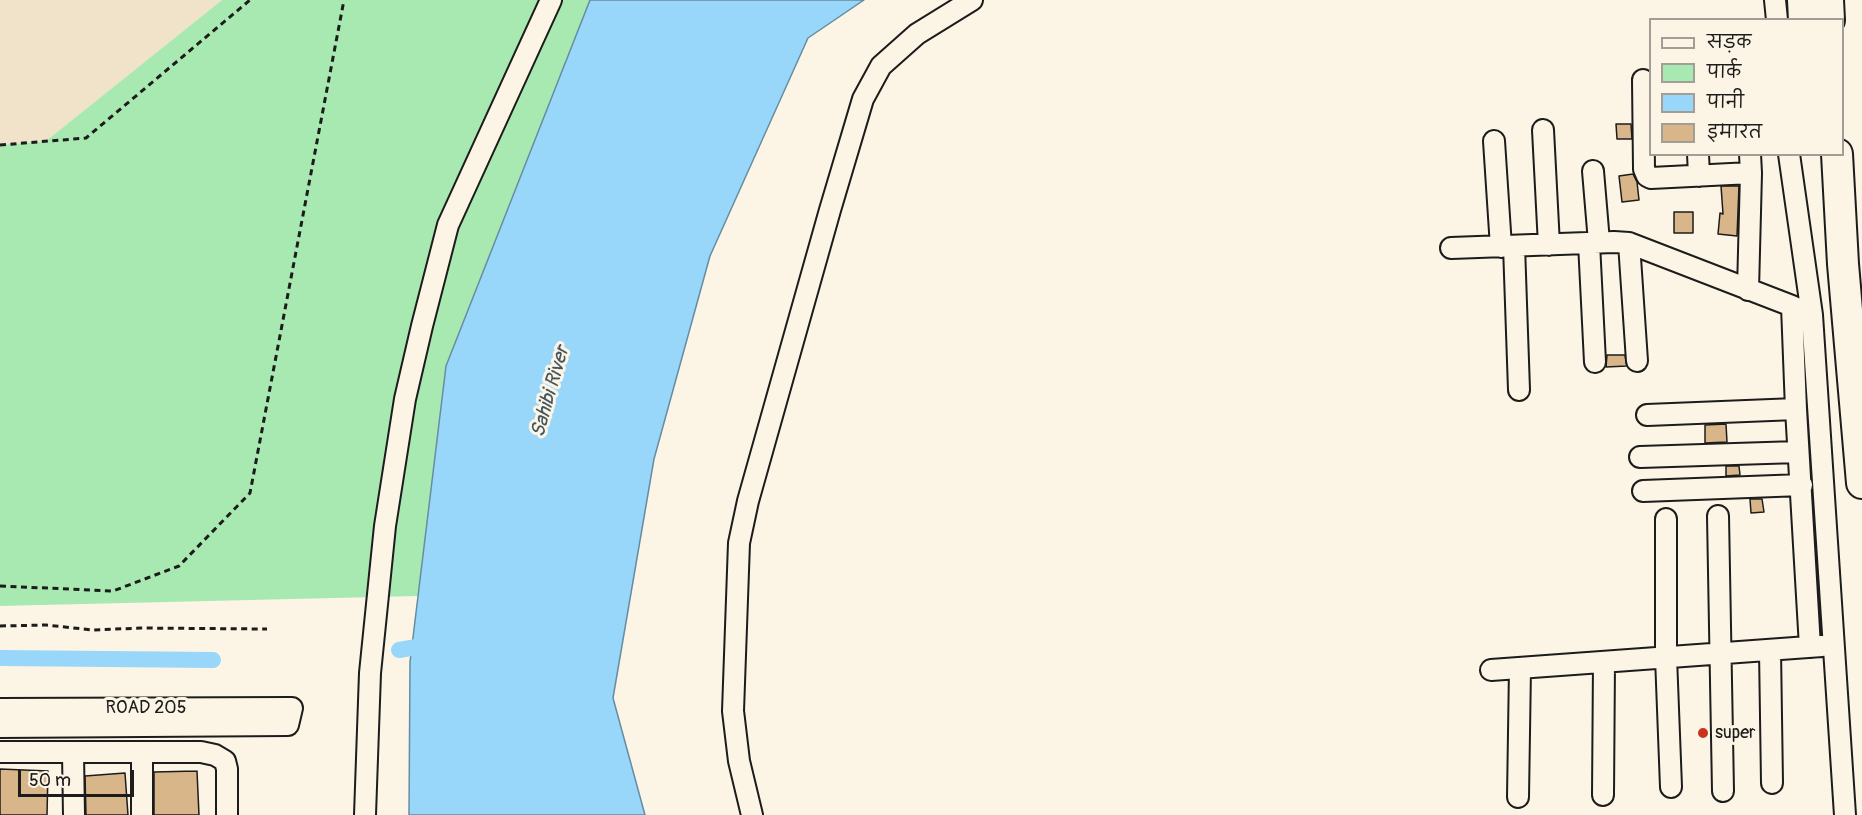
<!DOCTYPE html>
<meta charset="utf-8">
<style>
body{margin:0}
#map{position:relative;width:1862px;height:815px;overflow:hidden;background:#fcf5e5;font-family:Pangolin,"Playpen Sans Deva",sans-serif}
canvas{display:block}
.legend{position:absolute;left:1649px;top:18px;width:195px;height:138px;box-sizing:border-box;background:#fcf5e5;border:2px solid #a29e95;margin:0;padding:8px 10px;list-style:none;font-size:18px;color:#1c1c1c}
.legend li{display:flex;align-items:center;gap:12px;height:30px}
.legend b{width:30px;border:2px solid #a29e95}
.scale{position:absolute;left:18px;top:770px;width:116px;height:27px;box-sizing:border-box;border:3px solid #1c1c1c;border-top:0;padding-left:8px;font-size:18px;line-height:21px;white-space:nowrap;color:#1c1c1c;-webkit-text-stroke:4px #fcf5e5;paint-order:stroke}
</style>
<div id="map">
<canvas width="1862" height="815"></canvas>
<ul class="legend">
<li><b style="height:8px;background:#fcf5e5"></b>सड़क</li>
<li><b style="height:16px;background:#a8e9b2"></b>पार्क</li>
<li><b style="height:16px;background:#98d7fa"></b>पानी</li>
<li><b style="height:16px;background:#d8b68a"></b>इमारत</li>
</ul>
<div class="scale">50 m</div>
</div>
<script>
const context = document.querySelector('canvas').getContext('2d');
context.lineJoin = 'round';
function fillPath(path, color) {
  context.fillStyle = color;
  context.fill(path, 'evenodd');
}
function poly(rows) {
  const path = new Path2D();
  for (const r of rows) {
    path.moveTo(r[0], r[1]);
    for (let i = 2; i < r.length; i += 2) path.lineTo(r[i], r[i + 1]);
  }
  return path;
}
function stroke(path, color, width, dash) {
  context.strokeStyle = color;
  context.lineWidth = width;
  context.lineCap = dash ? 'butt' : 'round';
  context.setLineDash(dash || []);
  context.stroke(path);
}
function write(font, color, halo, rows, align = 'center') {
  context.font = font + ' Pangolin,sans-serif';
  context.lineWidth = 6;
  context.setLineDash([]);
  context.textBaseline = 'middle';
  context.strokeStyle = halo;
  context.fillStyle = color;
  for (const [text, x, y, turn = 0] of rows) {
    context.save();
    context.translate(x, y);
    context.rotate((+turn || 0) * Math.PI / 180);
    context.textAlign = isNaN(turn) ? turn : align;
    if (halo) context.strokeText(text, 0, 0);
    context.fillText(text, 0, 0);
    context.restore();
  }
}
const built = poly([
 [0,0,222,0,46,141,0,145]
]);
const green = poly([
 [222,0,590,0,446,366,418,596,0,606,0,145,46,141]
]);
const water = poly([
 [590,0,864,0,808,38,710,256,654,459,613,698,645,815,409,815,410,662,446,366,590,0]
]);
const canal = poly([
 [399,650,434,644],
 [0,658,213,660]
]);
const building = poly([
 [1616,124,1631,124,1632,139,1617,139,1616,124],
 [1633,174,1637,182,1639,200,1622,202,1619,176,1633,174],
 [1721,186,1739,186,1737,236,1718,234,1720,213,1723,214,1721,186],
 [1674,212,1693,212,1693,233,1674,233,1674,212],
 [1607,355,1625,355,1627,366,1606,367,1607,355],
 [1726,424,1727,442,1705,443,1705,425,1726,424],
 [1726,466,1739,466,1740,475,1726,476,1726,466],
 [1750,499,1762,499,1764,512,1751,513,1750,499],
 [0,769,48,771,47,815,0,815,0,769],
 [197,771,199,815,154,815,154,772,197,771],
 [125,773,128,815,86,815,85,776,125,773]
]);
const path = poly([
 [0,145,86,138,250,0],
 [0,586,113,591,179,566,250,493,344,0],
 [0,626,46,625,93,630,141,628,267,629]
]);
const minor = poly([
 [1775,0,1777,20],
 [1643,80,1644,169,1647,176,1651,178,1751,173,1748,290],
 [1543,130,1549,245],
 [1494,141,1501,247],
 [1698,154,1699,176],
 [1750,154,1751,173],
 [1789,154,1812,315,1845,815],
 [1593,171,1599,242],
 [1589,243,1595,362],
 [1629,243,1637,361],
 [1514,246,1519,390],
 [1451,248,1614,242,1629,243,1792,306],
 [1647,415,1796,409],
 [1640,457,1798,452],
 [1643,491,1802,485],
 [1718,516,1723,791],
 [1666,519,1666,657,1671,787],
 [1810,647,1796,409,1792,306,1812,315],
 [1770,650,1772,783],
 [1491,670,1822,646],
 [0,709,292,708,288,725,0,727],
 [0,752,201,752,215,755,225,761,227,769,227,815],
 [73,753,74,815],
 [1603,795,1604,662],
 [1518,797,1520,668],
 [142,815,142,752],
 [365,815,370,673,385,526,405,399,422,326,448,225,551,0],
 [752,815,739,761,733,711,739,543,748,501,830,210,863,99,881,66,917,34,972,0]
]);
const highway = poly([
 [1803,0,1804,20],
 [1828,0,1829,20],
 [1837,154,1843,264,1862,483]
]);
const markers = [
 [1703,733,6,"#c8321e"]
];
const streetNames = [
 ["ROAD 205",146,708]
];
const poiNames = [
 ["super",1715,733]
];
const waterNames = [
 ["Sahibi River",551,392,-74]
];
fillPath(built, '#f1e2ca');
fillPath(green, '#a8e9b2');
fillPath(water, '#98d7fa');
stroke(water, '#668ca1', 1.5);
stroke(canal, '#98d7fa', 16);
fillPath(building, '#d8b68a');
stroke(building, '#1c1c1c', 1.5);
stroke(minor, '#1c1c1c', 24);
stroke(highway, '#1c1c1c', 34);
stroke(path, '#1c1c1c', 3, [6, 4.5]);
stroke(minor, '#fcf5e5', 20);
stroke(highway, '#fcf5e5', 30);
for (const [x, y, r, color] of markers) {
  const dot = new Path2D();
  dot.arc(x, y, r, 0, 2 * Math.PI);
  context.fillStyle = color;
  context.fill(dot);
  stroke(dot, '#fcf5e5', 2);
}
write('18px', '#1c1c1c', '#fcf5e5', streetNames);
write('18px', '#1c1c1c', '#fcf5e5', poiNames, 'left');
write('italic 20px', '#41545f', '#fcf5e5', waterNames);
</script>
